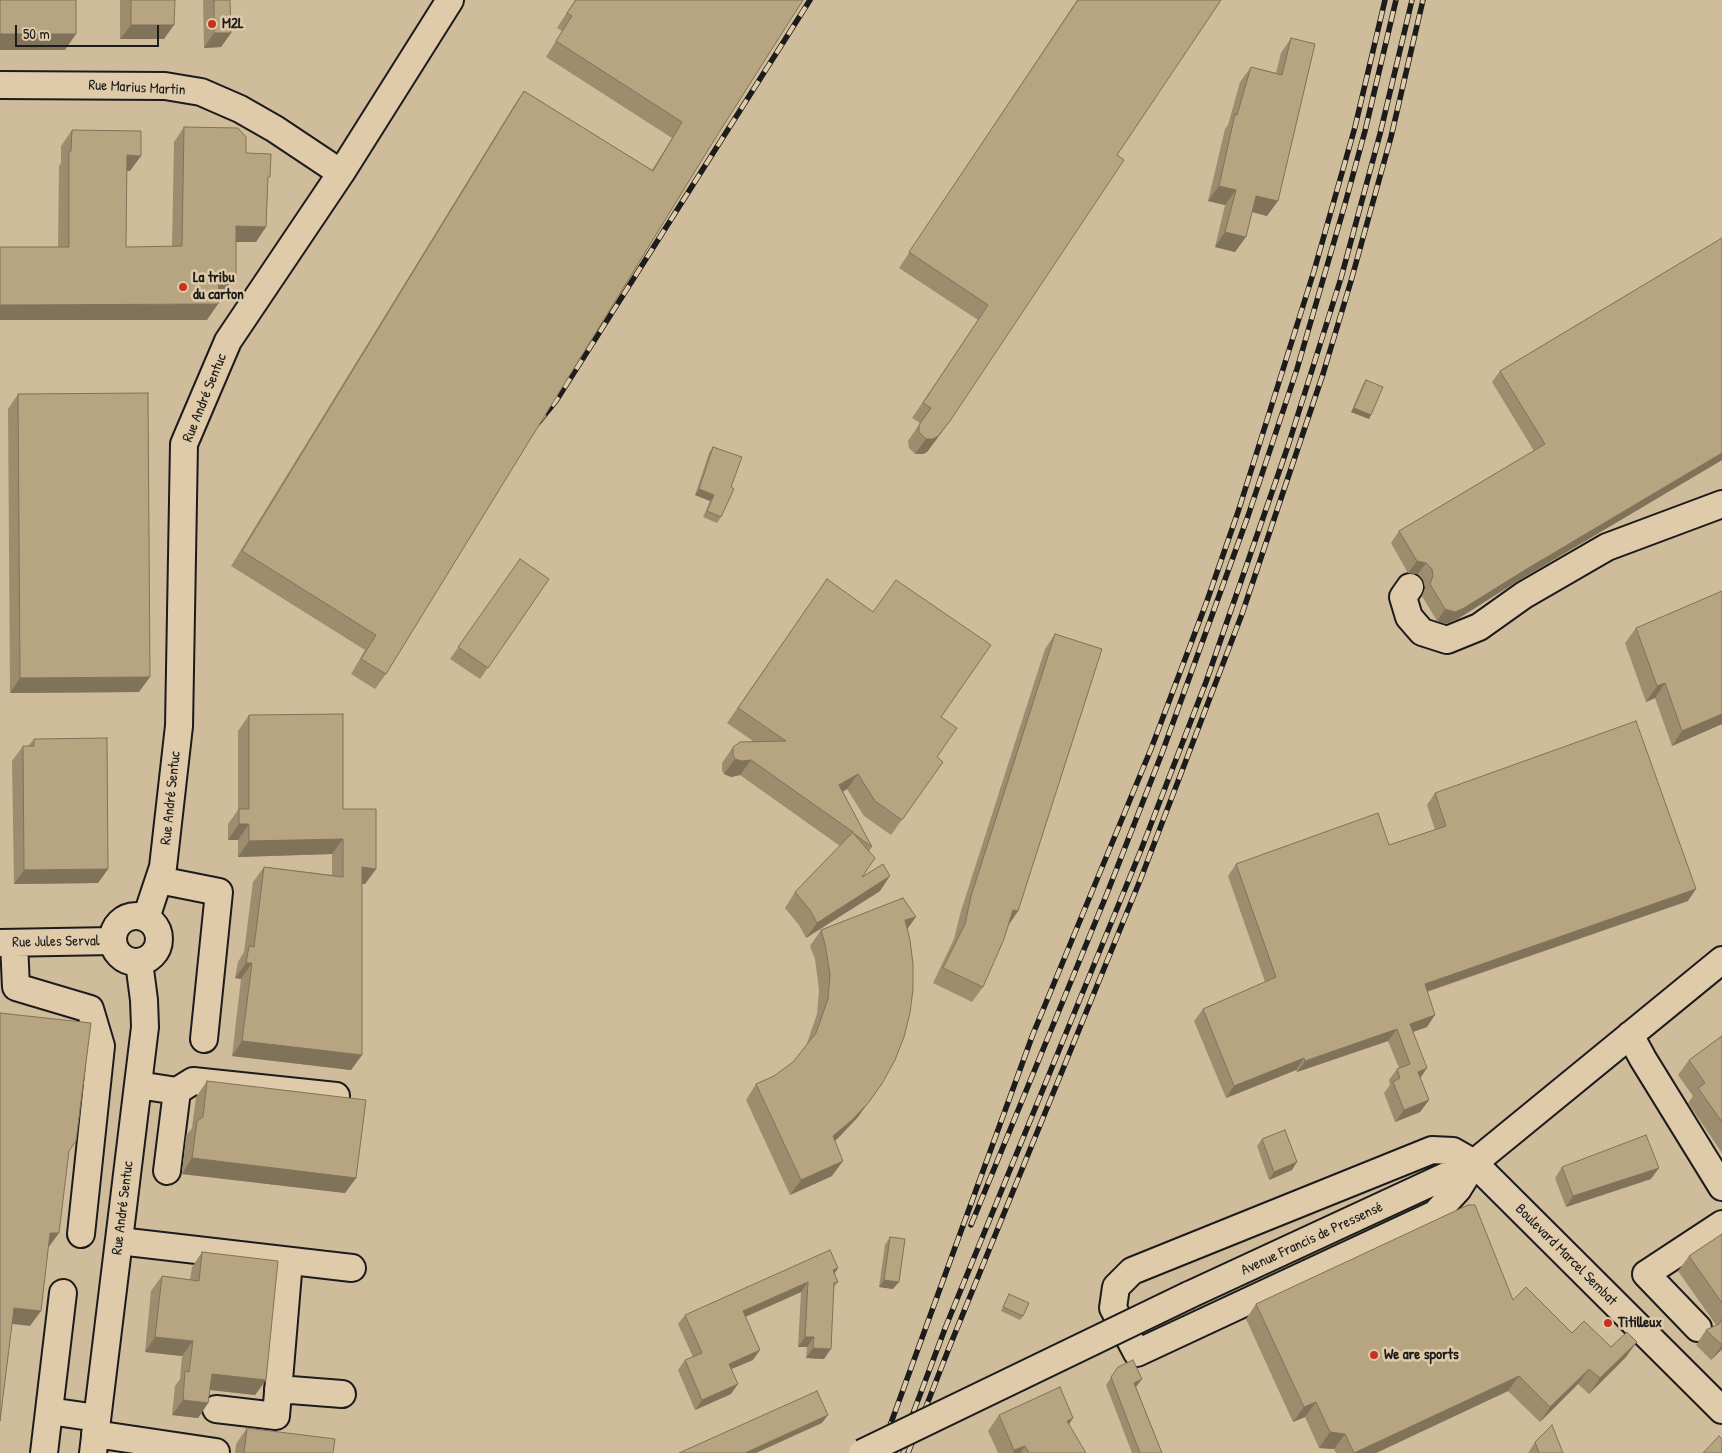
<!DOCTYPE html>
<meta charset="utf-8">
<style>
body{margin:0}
#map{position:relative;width:1722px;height:1453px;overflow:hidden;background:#dfcba9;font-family:"Patrick Hand",sans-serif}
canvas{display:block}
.scale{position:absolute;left:15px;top:25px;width:144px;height:22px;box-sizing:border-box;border:2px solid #1c1c1c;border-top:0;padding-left:6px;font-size:15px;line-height:18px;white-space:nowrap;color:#1c1c1c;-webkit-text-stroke:4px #dfcba9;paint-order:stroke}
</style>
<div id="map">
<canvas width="1722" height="1453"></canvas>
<div class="scale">50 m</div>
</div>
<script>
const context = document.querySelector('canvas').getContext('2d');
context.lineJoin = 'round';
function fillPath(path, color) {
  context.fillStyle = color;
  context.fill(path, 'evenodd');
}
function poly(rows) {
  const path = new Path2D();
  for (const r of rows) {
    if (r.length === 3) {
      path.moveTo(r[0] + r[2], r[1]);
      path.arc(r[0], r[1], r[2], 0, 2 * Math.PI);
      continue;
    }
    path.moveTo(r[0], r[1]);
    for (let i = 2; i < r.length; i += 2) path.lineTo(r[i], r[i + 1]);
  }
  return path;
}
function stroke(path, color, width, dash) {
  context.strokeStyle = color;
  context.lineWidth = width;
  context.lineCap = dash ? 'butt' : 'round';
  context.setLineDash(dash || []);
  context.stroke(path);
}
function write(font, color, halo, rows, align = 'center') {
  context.font = font + ' "Patrick Hand",sans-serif';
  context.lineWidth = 5;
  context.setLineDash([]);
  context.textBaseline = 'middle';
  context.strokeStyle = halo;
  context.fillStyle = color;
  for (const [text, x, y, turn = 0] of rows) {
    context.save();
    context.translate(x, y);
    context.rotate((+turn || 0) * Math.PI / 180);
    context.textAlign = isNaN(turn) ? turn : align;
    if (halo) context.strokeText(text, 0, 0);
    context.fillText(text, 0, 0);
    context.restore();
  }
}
const built = poly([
 [0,0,1722,0,1722,1453,0,1453]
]);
const minor = poly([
 [0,85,165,86,201,92,240,109,275,129,341,173],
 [1410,587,1403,597,1409,617,1422,632,1447,640,1479,627,1524,595,1607,547,1722,504],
 [159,880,219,892,204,1039],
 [136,939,23],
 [146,918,163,867,179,726,184,444,228,341,341,173,450,0],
 [0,943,113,941],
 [14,943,16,987,90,1009,101,1046,81,1234],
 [1630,1035,1643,1059,1722,1187],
 [138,1085,177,1091,193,1081,336,1096],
 [1474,1163,1458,1189,1435,1214,1137,1353,1113,1308,1116,1287,1132,1271,1432,1150,1453,1151,1474,1163,1722,1410],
 [167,1171,177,1091],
 [119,1241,352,1268],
 [1189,1295,1474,1163,1722,960],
 [1698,1328,1646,1274,1722,1224],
 [278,1389,342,1394],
 [216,1409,276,1416,289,1261],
 [49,1411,97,1418],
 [95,1434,216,1452],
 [44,1453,63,1293],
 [93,1453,145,1027,144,1000,139,962]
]);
const rail = poly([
 [538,423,556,401,810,0],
 [971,1225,1106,896,1162,753,1248,516,1297,369,1345,204,1365,131,1396,0],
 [880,1453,1033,1034,1151,749,1207,601,1238,512,1314,271,1355,127,1385,0],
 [898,1453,946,1326,1141,850,1206,682,1288,446,1341,278,1380,134,1412,0],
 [908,1453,949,1348,1141,878,1242,614,1323,374,1351,281,1391,137,1423,0]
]);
const minorBridge = poly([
 [862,1453,1189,1295]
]);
const wall = poly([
 [120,0,175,0,164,39,120,39],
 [203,0,230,0,231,33,221,47,204,48],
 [575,0,803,0,713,142,386,674,375,689,351,674,365,650,231,566,513,107,524,91,652,170,672,138,546,57,562,31,557,28],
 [1077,0,1221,0,1117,155,939,436,927,452,923,454,915,454,909,448,908,441,920,423,912,418,978,320,899,268],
 [1291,38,1267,216,1252,212,1235,252,1215,247,1225,205,1208,201,1225,129,1228,125,1240,82,1251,67,1276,73,1281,53],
 [184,127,246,153,267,180,256,242,236,242,225,290,219,290,207,320,58,247,59,166,61,163,61,146,72,130,130,171,127,171,126,247,172,247,174,142],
 [1722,238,1722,460,1516,582,1456,620,1446,624,1437,621,1422,596,1425,588,1423,580,1418,574,1408,573,1391,543,1399,531,1534,451,1492,382,1500,371],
 [1366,380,1369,419,1351,412,1363,384],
 [18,394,139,692,10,693,8,409],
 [713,447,731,487,721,517,717,523,703,517,710,501,695,495,709,453],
 [520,559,549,579,480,679,450,659],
 [827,579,941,717,937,757,943,762,891,835,864,816,847,789,843,792,872,847,869,851,862,877,880,891,806,938,799,925,785,908,795,892,840,846,740,775,731,777,724,774,722,771,722,763,733,747,753,741,727,723],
 [1636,628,1722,724,1672,746,1655,698,1646,702,1625,643],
 [1055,634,1018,911,1008,925,983,987,972,1002,933,983,954,939,961,911,1045,649],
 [249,715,343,809,376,869,365,884,362,884,362,1055,351,1070,232,1056,241,979,235,978,238,962,244,952,253,882,264,867,332,875,332,854,238,857,238,840,228,840,228,824,238,810,238,731],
 [34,739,108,869,98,883,14,884,12,761,23,746,28,746],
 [1435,793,1688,901,1427,992,1427,1027,1413,1032,1420,1078,1429,1100,1420,1112,1395,1122,1384,1093,1390,1085,1389,1080,1397,1069,1399,1068,1388,1041,1297,1072,1296,1070,1226,1098,1194,1021,1203,1009,1265,982,1228,876,1236,864,1389,845,1435,830,1427,805],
 [907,929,858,1117,841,1135,835,1141,832,1176,790,1195,746,1100,756,1084,774,1076,793,1062,806,1046,817,1014,819,990,815,959,810,946,821,930],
 [1722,1036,1722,1153,1688,1103,1693,1096,1678,1075,1689,1060],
 [207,1081,356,1178,345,1193,182,1174,186,1136,192,1128,196,1097],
 [1262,1139,1292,1170,1269,1180,1257,1146],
 [1562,1167,1651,1179,1566,1207,1555,1178],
 [1722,1234,1722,1352,1721,1350,1711,1360,1696,1345,1706,1330,1716,1325,1678,1271,1689,1256],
 [890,1237,893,1289,879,1287,885,1245],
 [202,1252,266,1380,255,1395,210,1390,208,1403,198,1418,172,1415,175,1386,180,1379,182,1356,145,1352,151,1291,162,1276,190,1280,192,1267],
 [838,1268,834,1274,838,1282,834,1287,824,1359,806,1358,807,1347,798,1347,801,1292,745,1317,753,1360,731,1369,731,1394,695,1410,678,1370,685,1360,693,1357,678,1324,685,1315],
 [1009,1294,1023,1316,1020,1320,1001,1311,1007,1298],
 [1513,1300,1572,1333,1611,1347,1626,1357,1589,1394,1578,1384,1540,1422,1508,1391,1376,1453,1336,1453,1334,1449,1319,1448,1305,1417,1293,1422,1246,1319,1256,1304],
 [1118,1367,1136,1387,1162,1453,1132,1453,1106,1385],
 [999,1415,1069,1425,1086,1453,998,1453,988,1431],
 [247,1428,333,1453,235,1453,236,1444],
 [1535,1442,1563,1453,1528,1453]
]);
const shadedWall = poly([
 [131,25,174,25,164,39,120,39],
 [214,33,231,33,221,47,204,48],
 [0,34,76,34,65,50,0,50],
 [127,155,141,156,130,171,116,171],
 [1219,186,1236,190,1225,205,1208,201],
 [1256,196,1278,201,1267,216,1245,210],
 [236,226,266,227,256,242,226,242],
 [1225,232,1246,237,1235,252,1215,247],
 [219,275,236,275,225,290,208,290],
 [218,304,207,320,0,320,0,305],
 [1354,408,1371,415,1369,419,1351,412],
 [950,421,927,452,923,454,915,454,926,439],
 [1722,453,1722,460,1516,582,1456,620,1446,624,1437,621,1445,609,1525,570],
 [699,489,714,495,710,501,695,495],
 [1417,561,1426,563,1418,574,1408,573],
 [150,677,139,692,10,693,20,678],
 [1665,683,1655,698,1646,702,1657,686],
 [1722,714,1722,724,1672,746,1682,731],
 [735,759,751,760,740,775,731,777,724,774],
 [858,774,847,789,828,800,839,785],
 [239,824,249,824,238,840,228,840],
 [343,839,332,854,238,857,249,841],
 [362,867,376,869,365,884,351,882],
 [108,869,98,883,14,884,24,870],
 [890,876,880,891,806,938,817,923],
 [1696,889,1688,901,1416,995,1425,984],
 [1013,910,1018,911,1008,926],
 [916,917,905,932,905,920],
 [246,963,252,963,241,979,235,978],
 [1435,1015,1427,1027,1401,1036,1410,1024],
 [1397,1029,1388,1041,1297,1072,1305,1061],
 [242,1041,362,1055,351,1070,232,1056],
 [1304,1058,1296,1070,1226,1098,1234,1086],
 [1427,1068,1419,1080,1418,1072],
 [883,1082,858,1117,841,1135,823,1152,833,1136],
 [1429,1100,1420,1112,1395,1122,1404,1110],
 [192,1158,356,1178,345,1193,182,1174],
 [843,1161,832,1176,790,1195,801,1180],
 [1297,1162,1292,1170,1269,1180,1274,1172],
 [1659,1168,1651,1179,1566,1207,1573,1196],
 [50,1233,59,1233,48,1248],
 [838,1268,832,1278,833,1270],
 [884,1280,899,1282,893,1289,879,1287],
 [808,1282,801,1292,736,1321,743,1311],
 [14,1308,41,1311,30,1326,4,1323],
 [155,1337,193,1341,182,1356,145,1352],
 [805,1337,814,1337,807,1347,798,1347],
 [1637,1342,1626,1357,1589,1394,1600,1378],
 [1722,1345,1722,1348,1721,1350,1711,1360],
 [813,1348,831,1349,824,1359,806,1358],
 [760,1350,753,1360,722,1373,729,1364],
 [1589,1369,1578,1384,1540,1422,1550,1407],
 [212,1374,266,1380,255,1395,202,1389],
 [1519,1376,1508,1391,1376,1453,1354,1453],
 [1142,1379,1136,1387,1128,1391,1134,1383],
 [738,1384,731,1394,695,1410,702,1400],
 [183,1400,208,1403,198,1418,172,1415],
 [1316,1402,1305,1417,1293,1422,1304,1407],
 [828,1415,822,1423,756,1453,745,1453],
 [1073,1418,1063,1434,1067,1421],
 [1330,1432,1345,1434,1334,1449,1319,1448],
 [1025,1446,1020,1453,1013,1453,1014,1450]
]);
const building = poly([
 [0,0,76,0,76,34,0,34,0,0],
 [131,0,175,0,174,25,131,25,131,0],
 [214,0,230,0,231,33,214,33,214,0],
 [576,0,803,0,713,142,386,674,361,659,376,635,242,551,524,91,653,171,682,122,556,41,572,16,567,13,576,0],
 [1078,0,1221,0,1117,155,1124,160,950,421,938,436,933,439,926,439,919,432,919,425,931,408,923,403,988,305,909,252,1078,0],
 [1291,38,1315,44,1278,201,1256,196,1246,237,1225,232,1236,190,1219,186,1235,114,1237,115,1251,67,1282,75,1291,38],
 [184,127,238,128,246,137,246,153,271,154,270,177,268,177,266,227,236,226,236,275,219,275,218,304,0,305,0,247,69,247,69,151,71,151,72,130,141,131,141,156,127,155,126,247,182,246,184,127],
 [1722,238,1722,453,1525,570,1464,608,1455,612,1445,609,1430,584,1433,576,1432,569,1426,563,1417,561,1399,531,1545,444,1500,371,1722,238],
 [1366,380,1383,387,1371,415,1354,408,1366,380],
 [148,393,150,677,20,678,18,394,148,393],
 [713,447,742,457,731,487,734,489,721,517,707,511,714,495,699,489,713,447],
 [520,559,549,579,488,668,458,647,520,559],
 [827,579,873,612,896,580,991,645,941,717,957,728,937,757,943,762,902,820,875,801,858,774,839,785,872,847,853,833,875,858,862,877,883,864,890,876,817,923,810,910,795,892,853,832,751,760,742,761,735,759,733,755,733,747,740,742,786,741,738,708,827,579],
 [1722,591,1722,714,1682,731,1665,683,1657,686,1636,628,1722,591],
 [1055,634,1102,649,1018,911,1013,910,1004,939,983,987,943,968,965,924,971,896,1055,634],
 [343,714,343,809,376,809,376,869,362,867,362,1055,242,1041,252,963,246,963,249,946,254,947,264,867,343,877,343,839,249,841,249,824,239,824,239,809,249,809,249,715,343,714],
 [1636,721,1696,889,1425,984,1435,1015,1410,1024,1427,1068,1418,1072,1429,1100,1404,1110,1393,1082,1400,1078,1397,1069,1410,1064,1397,1029,1305,1061,1304,1058,1234,1086,1203,1009,1276,977,1236,864,1378,813,1389,845,1446,826,1435,793,1636,721],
 [107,738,108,869,24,870,23,746,34,746,34,739,107,738],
 [903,898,916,917,905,920,910,940,913,964,913,989,910,1013,904,1037,895,1060,883,1082,869,1102,852,1120,833,1136,843,1161,801,1180,756,1084,774,1076,793,1062,816,1033,828,999,830,974,825,944,821,930,903,898],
 [0,1013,91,1023,76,1141,69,1151,59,1233,50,1233,41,1311,14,1308,0,1421,0,1013],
 [1722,1036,1722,1122,1698,1088,1705,1083,1689,1060,1722,1036],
 [207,1081,366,1100,356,1178,192,1158,197,1121,203,1117,207,1081],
 [1285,1130,1297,1162,1274,1172,1262,1139,1285,1130],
 [1646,1135,1659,1168,1573,1196,1562,1167,1646,1135],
 [1468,1205,1475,1205,1513,1300,1526,1287,1572,1333,1584,1321,1611,1347,1627,1332,1637,1342,1600,1378,1589,1369,1550,1407,1519,1376,1354,1453,1345,1434,1330,1432,1316,1402,1304,1407,1256,1304,1468,1205],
 [1722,1234,1722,1303,1689,1256,1722,1234],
 [890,1237,905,1239,899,1282,884,1280,890,1237],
 [830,1250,838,1268,833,1270,838,1282,834,1283,831,1349,813,1348,814,1337,805,1337,808,1282,743,1311,760,1350,729,1364,738,1384,702,1400,685,1360,702,1353,685,1315,830,1250],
 [202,1252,278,1261,266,1380,212,1374,208,1403,183,1400,185,1371,189,1372,193,1341,155,1337,162,1276,199,1281,202,1252],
 [1009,1294,1029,1303,1023,1316,1003,1307,1009,1294],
 [1722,1319,1722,1345,1706,1330,1719,1324,1722,1319],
 [1133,1360,1142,1379,1134,1383,1162,1453,1140,1453,1111,1377,1118,1367,1133,1360],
 [1060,1387,1073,1418,1067,1421,1086,1453,1029,1453,1025,1446,1014,1450,999,1415,1060,1387],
 [817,1391,828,1415,745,1453,679,1453,817,1391],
 [1552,1425,1563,1453,1539,1453,1535,1442,1552,1425],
 [247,1428,335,1439,333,1453,244,1453,247,1428],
 [1719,1436,1722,1439,1722,1453,1703,1453,1719,1436]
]);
const markers = [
 [212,24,5,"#c8321e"],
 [183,287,5,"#c8321e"],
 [1608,1323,5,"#c8321e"],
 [1374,1355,5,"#c8321e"]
];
const poiNames = [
 ["M2L",222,24],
 ["La tribu",193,278],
 ["du carton",193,295],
 ["Titilleux",1618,1323],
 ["We are sports",1384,1355]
];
const streetNames = [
 ["Rue Marius Martin",137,88,3],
 ["Rue André Sentuc",205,398,-68],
 ["Rue André Sentuc",171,798,-84],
 ["Rue Jules Serval",56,942,-1],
 ["Rue André Sentuc",123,1208,-83],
 ["Avenue Francis de Pressensé",1312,1239,-25],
 ["Boulevard Marcel Sembat",1566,1255,45]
];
fillPath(built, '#cfbc9a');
stroke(minor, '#1c1c1c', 30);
stroke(minor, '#dfcba9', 26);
stroke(rail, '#1c1c1c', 5.5);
stroke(rail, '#dfcba9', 4, [11]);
stroke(minorBridge, '#1c1c1c', 30, []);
stroke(minorBridge, '#dfcba9', 26);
fillPath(wall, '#9d8d6e');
fillPath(shadedWall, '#80735a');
fillPath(building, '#b7a480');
stroke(building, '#80735a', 1);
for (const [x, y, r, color] of markers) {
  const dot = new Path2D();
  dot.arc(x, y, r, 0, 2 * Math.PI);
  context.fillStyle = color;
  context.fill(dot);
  stroke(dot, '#dfcba9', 2);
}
write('bold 15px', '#1c1c1c', '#dfcba9', poiNames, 'left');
write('15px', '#1c1c1c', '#dfcba9', streetNames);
</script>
